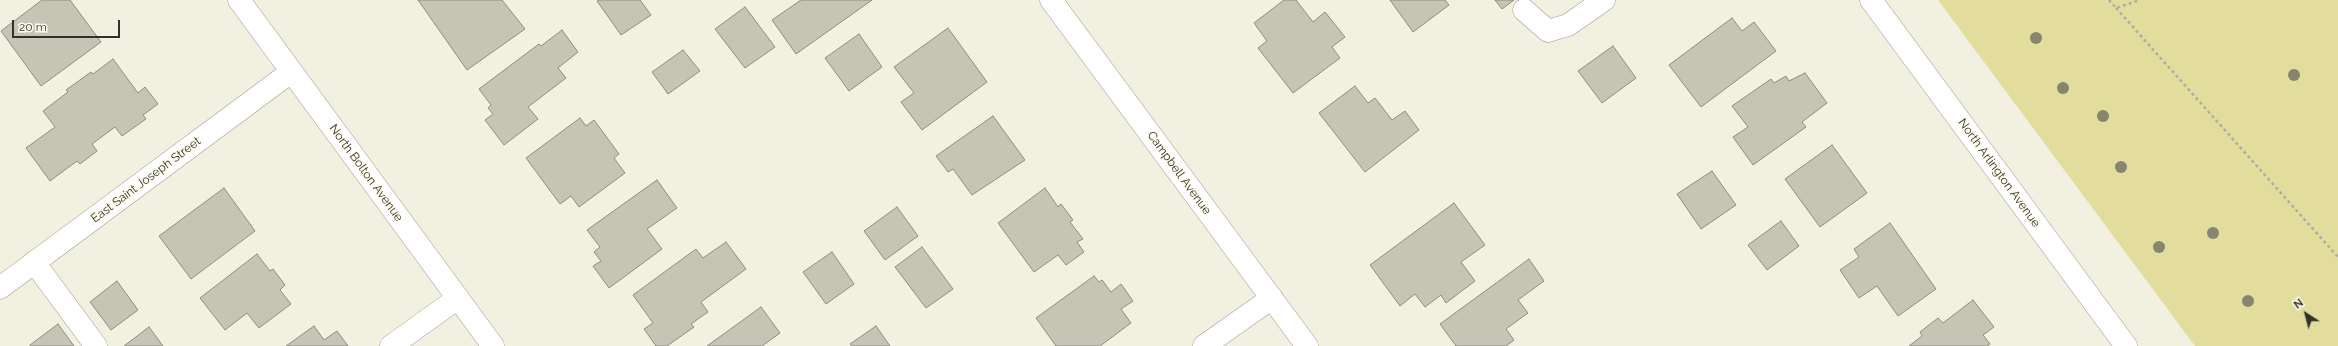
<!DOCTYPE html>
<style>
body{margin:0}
#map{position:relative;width:2338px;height:346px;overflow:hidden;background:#f1f0e1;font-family:Raleway,sans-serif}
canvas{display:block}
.north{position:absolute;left:2286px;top:294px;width:40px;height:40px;-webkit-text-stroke:3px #fffdee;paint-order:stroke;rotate:324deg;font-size:11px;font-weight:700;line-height:16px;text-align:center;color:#31312b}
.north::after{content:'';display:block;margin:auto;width:14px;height:18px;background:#31312b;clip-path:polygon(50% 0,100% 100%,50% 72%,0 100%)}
.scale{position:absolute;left:12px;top:20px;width:108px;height:18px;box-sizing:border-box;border:2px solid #31312b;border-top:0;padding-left:5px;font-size:12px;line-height:14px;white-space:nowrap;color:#31312b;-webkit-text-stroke:3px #fffdee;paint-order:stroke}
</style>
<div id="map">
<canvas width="2338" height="346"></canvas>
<div class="north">N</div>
<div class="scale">20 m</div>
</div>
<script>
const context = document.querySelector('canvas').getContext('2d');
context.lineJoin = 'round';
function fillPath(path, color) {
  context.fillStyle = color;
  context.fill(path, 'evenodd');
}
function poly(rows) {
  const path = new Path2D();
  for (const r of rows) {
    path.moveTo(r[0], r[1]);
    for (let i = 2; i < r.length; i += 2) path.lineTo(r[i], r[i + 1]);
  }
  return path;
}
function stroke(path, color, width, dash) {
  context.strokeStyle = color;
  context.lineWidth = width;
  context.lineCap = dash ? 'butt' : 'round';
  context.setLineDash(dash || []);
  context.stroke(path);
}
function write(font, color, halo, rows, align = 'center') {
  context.font = font + ' Raleway,sans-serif';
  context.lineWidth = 3;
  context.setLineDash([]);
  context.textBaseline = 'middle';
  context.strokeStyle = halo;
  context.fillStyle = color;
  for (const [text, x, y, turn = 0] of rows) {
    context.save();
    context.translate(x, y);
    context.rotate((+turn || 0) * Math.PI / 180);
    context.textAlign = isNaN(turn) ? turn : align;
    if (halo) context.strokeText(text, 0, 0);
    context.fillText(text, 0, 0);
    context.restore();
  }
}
const green = poly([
 [1938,0,2338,0,2338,346,2195,346]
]);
const building = poly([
 [42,0,70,0,101,42,41,86,1,31,42,0],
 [418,0,502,0,525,29,467,70,418,0],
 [599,0,640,0,651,15,621,35,597,1,599,0],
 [801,0,872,0,796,54,772,20,801,0],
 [1284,0,1296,0,1313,22,1325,12,1345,37,1332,47,1340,58,1293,93,1258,48,1267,41,1254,23,1284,0],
 [1390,0,1445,0,1449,5,1413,32,1390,0],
 [1495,0,1514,0,1502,9,1495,0],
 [745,7,775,47,745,68,715,29,745,7],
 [1732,18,1742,31,1754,22,1776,51,1701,107,1669,65,1732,18],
 [948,28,987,82,922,130,901,102,914,93,894,67,948,28],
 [562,30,578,52,558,68,566,78,528,107,538,119,504,145,485,120,493,114,488,108,491,105,479,89,539,44,541,46,562,30],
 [859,34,882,67,849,91,825,58,859,34],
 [1613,46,1636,78,1602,103,1578,71,1613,46],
 [683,50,700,71,668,94,652,72,683,50],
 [113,59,138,93,145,87,158,104,143,115,146,119,122,136,115,127,92,144,97,151,80,164,77,161,50,181,26,148,55,127,43,111,68,92,66,90,91,72,93,74,113,59],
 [1805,73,1827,103,1802,122,1806,127,1753,165,1733,137,1748,127,1732,106,1771,79,1774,83,1786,76,1789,81,1805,73],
 [1355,86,1368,103,1375,98,1392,120,1405,111,1419,130,1365,172,1319,113,1355,86],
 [993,116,1025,160,972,195,953,169,948,172,936,156,993,116],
 [580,118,586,126,594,120,619,154,614,158,625,173,579,207,571,196,560,204,526,158,580,118],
 [1832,145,1867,193,1820,227,1785,179,1832,145],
 [1712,171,1736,205,1701,229,1677,194,1712,171],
 [657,180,677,208,647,229,662,249,609,288,593,266,601,261,594,252,600,247,587,230,657,180],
 [224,188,255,231,191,279,159,236,224,188],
 [1045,188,1058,207,1061,204,1073,220,1070,222,1083,239,1077,242,1084,252,1066,265,1058,255,1034,272,998,223,1045,188],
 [1454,203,1485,245,1461,262,1475,281,1446,303,1441,295,1425,307,1415,294,1400,306,1370,265,1454,203],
 [897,207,918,236,885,260,864,231,897,207],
 [1781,221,1799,246,1767,270,1748,245,1781,221],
 [1890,223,1936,289,1898,316,1877,286,1859,298,1840,270,1859,257,1854,249,1890,223],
 [726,242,746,269,701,302,708,312,691,324,694,327,667,346,656,346,644,329,653,323,633,295,696,249,703,258,726,242],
 [922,247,953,289,926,308,895,267,922,247],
 [832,252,854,284,826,304,803,272,832,252],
 [257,254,270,271,273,269,285,285,280,290,291,304,259,328,247,313,225,330,200,298,257,254],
 [1529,259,1544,281,1518,300,1528,313,1506,329,1514,340,1506,346,1456,346,1440,324,1529,259],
 [1094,276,1099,282,1102,280,1111,292,1121,284,1133,301,1121,309,1131,323,1100,346,1056,346,1036,318,1094,276],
 [117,281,138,310,111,330,90,302,117,281],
 [1973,300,1994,327,1983,335,1990,344,1987,346,1909,346,1922,336,1920,332,1938,318,1943,323,1973,300],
 [761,307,780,333,762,346,707,346,761,307],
 [58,324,74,346,30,346,30,345,58,324],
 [314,326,324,340,337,331,348,346,286,346,314,326],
 [876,326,890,346,852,346,850,344,876,326],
 [149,327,163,346,124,346,149,327]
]);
const path = poly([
 [2109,0,2116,8,2140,0],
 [2116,8,2338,257]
]);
const minor = poly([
 [239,0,493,346],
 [1051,0,1307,346],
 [1524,10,1548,31,1568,25,1604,0],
 [34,262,96,346],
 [0,288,291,72],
 [391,346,458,298],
 [1204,346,1272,298]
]);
const major = poly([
 [1871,0,2126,346]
]);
const trees = [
 [2036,38],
 [2294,75],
 [2063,88],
 [2103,116],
 [2121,167],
 [2213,233],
 [2159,247],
 [2248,301]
];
const streetNames = [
 ["North Bolton Avenue",366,173,54],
 ["Campbell Avenue",1179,173,54],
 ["North Arlington Avenue",1999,173,54],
 ["East Saint Joseph Street",146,180,-37]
];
fillPath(green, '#e2dc9d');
fillPath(building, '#c5c4b5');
stroke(building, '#8e8d7f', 1);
stroke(minor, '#9d9c8e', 23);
stroke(major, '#9d9c8e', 23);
stroke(path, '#afaea2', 2.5, [3, 3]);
stroke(minor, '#fff', 22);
stroke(major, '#fff', 22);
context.fillStyle = '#87856f';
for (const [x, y] of trees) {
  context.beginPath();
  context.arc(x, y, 6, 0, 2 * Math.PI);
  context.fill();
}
write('12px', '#31312b', '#fffdee', streetNames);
</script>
